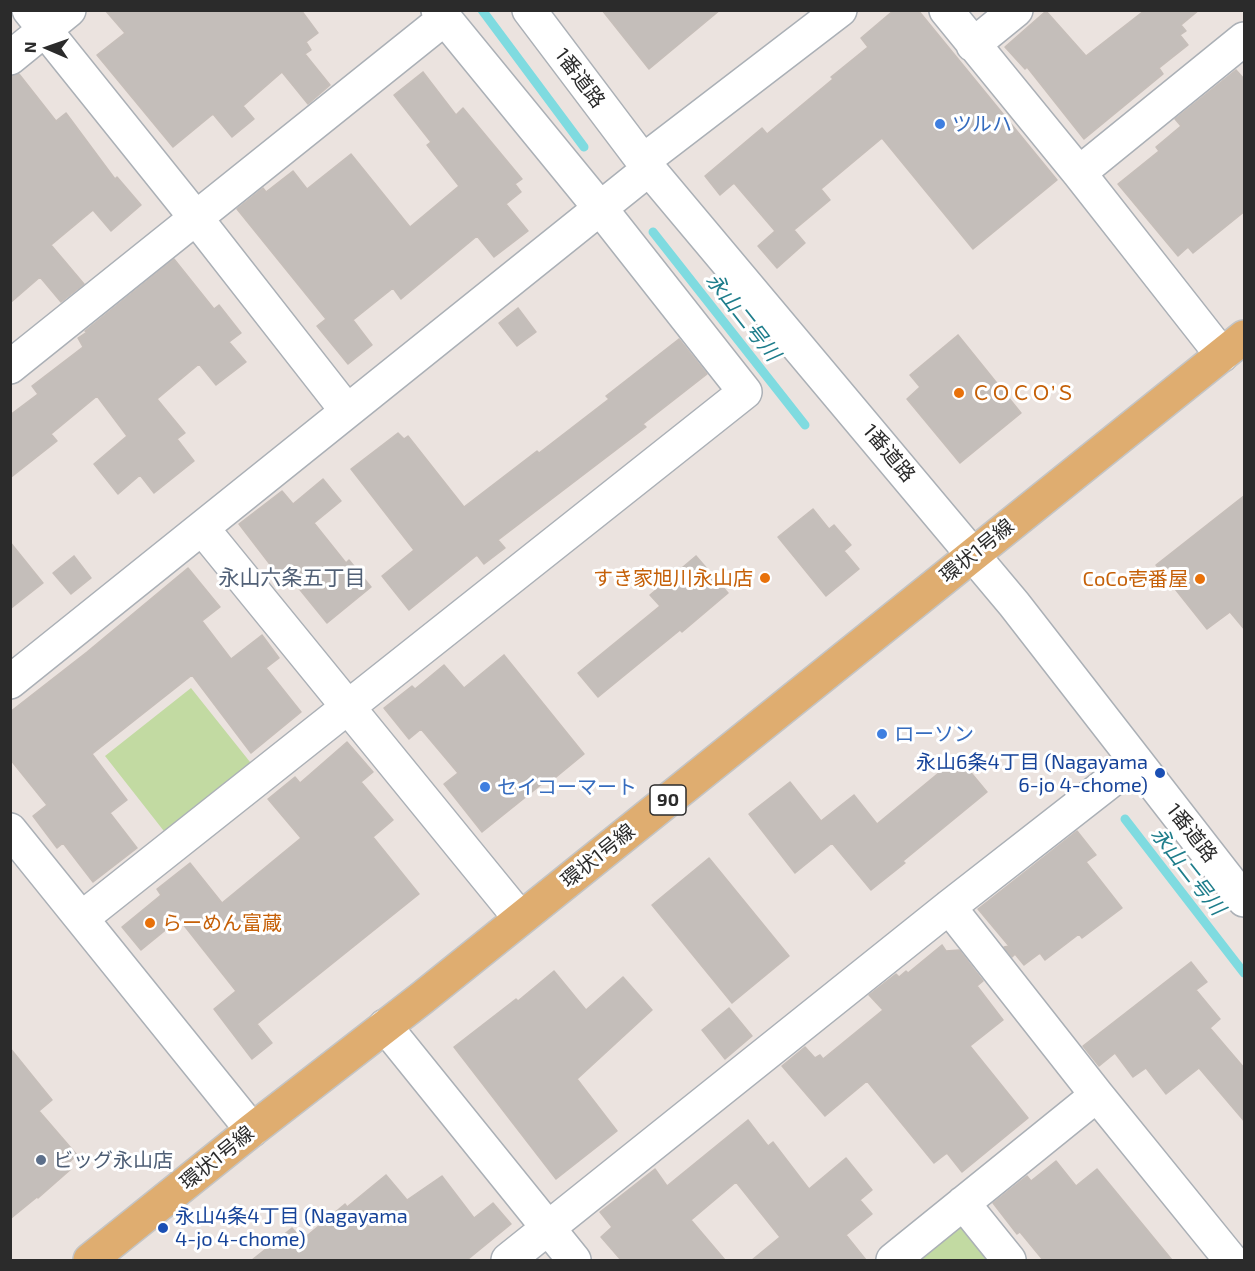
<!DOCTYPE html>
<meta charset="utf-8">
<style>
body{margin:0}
#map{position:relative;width:1255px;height:1271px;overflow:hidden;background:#ebe3df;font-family:"Exo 2",sans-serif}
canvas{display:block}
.frame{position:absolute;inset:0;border:12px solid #2b2b2b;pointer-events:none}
.north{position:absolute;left:18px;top:18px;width:60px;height:60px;-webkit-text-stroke:4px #fff;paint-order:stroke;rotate:272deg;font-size:16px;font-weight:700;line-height:24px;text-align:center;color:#2b2b2b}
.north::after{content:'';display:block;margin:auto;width:21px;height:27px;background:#2b2b2b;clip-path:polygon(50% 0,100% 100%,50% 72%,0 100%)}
</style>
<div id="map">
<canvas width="1255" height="1271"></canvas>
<div class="frame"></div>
<div class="north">N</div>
</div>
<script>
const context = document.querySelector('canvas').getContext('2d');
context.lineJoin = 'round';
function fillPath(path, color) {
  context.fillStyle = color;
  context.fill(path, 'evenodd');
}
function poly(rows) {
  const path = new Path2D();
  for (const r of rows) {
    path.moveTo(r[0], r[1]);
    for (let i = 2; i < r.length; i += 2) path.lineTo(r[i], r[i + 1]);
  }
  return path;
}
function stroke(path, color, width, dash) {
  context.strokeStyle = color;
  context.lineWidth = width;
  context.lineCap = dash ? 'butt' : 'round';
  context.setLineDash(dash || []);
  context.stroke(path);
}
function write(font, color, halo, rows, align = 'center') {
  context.font = font + ' "Exo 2","Noto Sans JP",sans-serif';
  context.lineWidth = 6;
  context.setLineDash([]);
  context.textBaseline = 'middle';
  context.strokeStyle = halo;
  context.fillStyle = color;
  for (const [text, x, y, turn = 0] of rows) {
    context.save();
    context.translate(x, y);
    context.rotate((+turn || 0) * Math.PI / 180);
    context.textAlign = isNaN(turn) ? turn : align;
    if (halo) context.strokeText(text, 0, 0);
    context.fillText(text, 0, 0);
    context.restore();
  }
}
const green = poly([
 [191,688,254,767,167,835,105,756],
 [963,1203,1009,1260,893,1260]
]);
const stream = poly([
 [482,10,584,147],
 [653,232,805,425],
 [1125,819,1244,973]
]);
const building = poly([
 [105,10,301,10,318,33,306,42,311,50,305,54,330,85,308,104,282,72,243,106,254,119,232,137,213,114,173,147,97,55,125,33,105,10],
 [602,10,720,10,649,69,602,10],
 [894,10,918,10,1057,180,973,249,882,138,821,189,830,200,794,230,805,243,777,268,758,246,775,231,734,183,720,195,705,176,762,128,767,134,833,79,831,77,868,47,861,38,894,10],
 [1145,10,1199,10,1181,25,1186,31,1180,35,1188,45,1159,68,1163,74,1084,139,1027,67,1025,69,1005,47,1046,11,1086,56,1145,10],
 [1236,70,1245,80,1245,211,1193,253,1188,247,1178,256,1118,184,1159,151,1156,147,1181,126,1175,119,1236,70],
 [423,72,456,115,463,108,522,179,515,184,521,192,506,204,528,231,494,257,477,236,401,299,393,288,353,320,372,345,348,364,317,326,326,319,237,209,263,188,266,192,293,171,307,189,351,154,410,227,459,186,427,145,431,142,394,95,423,72],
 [19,74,56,121,66,113,115,179,117,177,141,205,111,231,93,210,51,245,84,284,61,302,40,277,10,303,10,76,19,74],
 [174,259,214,309,219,305,241,333,229,342,246,362,216,385,199,364,157,399,185,433,177,439,194,461,154,493,140,475,118,494,94,464,127,436,97,396,51,434,57,441,10,478,10,415,38,394,32,386,83,347,78,338,87,332,85,331,174,259],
 [518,308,536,332,517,346,499,323,518,308],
 [958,335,1021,413,960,463,907,399,920,387,910,375,958,335],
 [679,339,707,374,643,424,646,427,498,540,505,548,484,564,477,555,409,610,382,576,414,550,351,469,398,433,404,439,408,436,464,507,537,451,539,453,609,399,606,396,679,339],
 [323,479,341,501,314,523,346,563,349,560,371,587,327,623,288,575,282,580,239,524,282,491,293,504,323,479],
 [1245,495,1245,630,1230,612,1207,629,1156,565,1245,495],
 [813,509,829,529,834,525,851,545,844,551,859,569,826,596,778,537,813,509],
 [10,542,43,583,10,609,10,542],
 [74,556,91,578,71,594,53,573,74,556],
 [696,556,728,593,682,632,680,630,598,697,578,673,660,606,650,595,696,556],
 [188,568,220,607,202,621,231,659,262,635,279,658,266,668,301,712,251,753,192,675,92,754,127,800,110,813,137,848,93,882,63,843,57,848,33,816,47,805,10,759,10,712,87,652,188,568],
 [504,655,584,754,550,782,548,779,482,832,444,784,458,773,421,729,409,739,384,708,412,686,415,689,444,665,464,688,504,655],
 [347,742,373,772,361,782,393,820,373,837,419,894,257,1024,272,1043,252,1059,214,1009,236,991,179,919,141,950,122,927,161,895,157,889,190,863,222,903,301,838,268,799,295,777,300,783,347,742],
 [958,757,987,792,903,861,905,863,871,890,832,843,795,873,749,814,790,782,821,821,854,795,877,824,958,757],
 [1077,831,1096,855,1086,862,1122,908,1082,938,1079,934,1045,960,1040,953,1024,965,1015,954,1012,957,1004,947,1009,946,978,909,1077,831],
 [709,858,789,956,732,1003,652,905,709,858],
 [942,945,946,951,959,950,983,981,977,986,1003,1020,970,1046,1028,1118,962,1172,947,1153,934,1163,867,1081,825,1116,782,1066,805,1047,815,1058,820,1055,823,1059,883,1010,869,995,896,974,899,977,906,971,908,973,942,945],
 [1191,962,1207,982,1196,990,1220,1019,1210,1028,1245,1069,1245,1122,1199,1068,1166,1094,1146,1068,1133,1077,1115,1053,1099,1066,1083,1046,1191,962],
 [554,971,586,1010,623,977,652,1010,577,1079,617,1131,556,1179,454,1047,516,999,518,1001,554,971],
 [729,1008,752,1036,725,1059,702,1030,729,1008],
 [10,1048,52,1100,39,1111,77,1155,67,1164,71,1169,38,1198,37,1197,10,1219,10,1048],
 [748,1120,768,1146,773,1142,809,1189,846,1158,872,1190,860,1200,872,1214,846,1235,866,1260,752,1260,780,1237,736,1182,691,1220,725,1260,621,1260,601,1237,612,1227,600,1212,655,1169,667,1186,748,1120],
 [1056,1161,1076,1186,1097,1169,1172,1260,1043,1260,1020,1232,1017,1234,993,1203,1027,1176,1031,1181,1056,1161],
 [386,1175,407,1200,442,1176,474,1218,493,1203,511,1224,467,1260,252,1260,292,1228,302,1240,345,1204,347,1207,386,1175]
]);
const minor = poly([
 [29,10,196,218,347,411],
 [529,10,649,169,1014,604,1244,900],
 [946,10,1079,173,1222,355],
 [973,45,1016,10],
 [10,58,69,10],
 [643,161,840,10],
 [1079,173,1244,39],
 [10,367,444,19],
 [202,528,520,918],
 [10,682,649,169],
 [10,830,252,1130],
 [949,907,1097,1095,1231,1260],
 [82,918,745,392,600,208,438,10],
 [385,1026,574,1260],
 [963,1203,1009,1260],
 [508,1260,949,907,1136,761],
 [893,1260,1097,1095]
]);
const major = poly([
 [90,1260,252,1130,422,998,1244,337]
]);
const markers = [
 [940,124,6,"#3f7fe0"],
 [959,393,6,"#e8710a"],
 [765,578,6,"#e8710a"],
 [1200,579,6,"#e8710a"],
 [882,734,6,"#3f7fe0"],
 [1160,773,6,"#1a4fb4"],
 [485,787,6,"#3f7fe0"],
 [150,923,6,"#e8710a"],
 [41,1160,6,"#5c6f8a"],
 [163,1228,6,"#1a4fb4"]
];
const shields = [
 [668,800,36]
];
const shieldNames = [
 ["90",668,800]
];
const streetNames = [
 ["1番道路",580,78,53],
 ["1番道路",889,453,50],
 ["環状1号線",977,551,-39],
 ["1番道路",1192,833,52],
 ["環状1号線",598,856,-39],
 ["環状1号線",217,1158,-39]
];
const shopNames = [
 ["ツルハ",952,124],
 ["ローソン",894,734],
 ["セイコーマート",497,787]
];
const foodNames = [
 ["ＣＯＣＯ’Ｓ",971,393],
 ["すき家旭川永山店",753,578,"right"],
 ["CoCo壱番屋",1188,579,"right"],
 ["らーめん富蔵",162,923]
];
const transitNames = [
 ["永山6条4丁目 (Nagayama",1148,762],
 ["6-jo 4-chome)",1148,785],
 ["永山4条4丁目 (Nagayama",175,1216,"left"],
 ["4-jo 4-chome)",175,1239,"left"]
];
const serviceNames = [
 ["ビッグ永山店",53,1160]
];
const waterNames = [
 ["永山二号川",743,317,52],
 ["永山二号川",1188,871,52]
];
const neighbourhoodNames = [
 ["永山六条五丁目",292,578]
];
fillPath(green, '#c2daa2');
stroke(stream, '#7fdbe0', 9);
fillPath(building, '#c4beba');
stroke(building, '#c6beb9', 1.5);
stroke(minor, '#abb0b6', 36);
stroke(major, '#c4c4c4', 36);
stroke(minor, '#fff', 33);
stroke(major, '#dfad70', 33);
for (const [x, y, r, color] of markers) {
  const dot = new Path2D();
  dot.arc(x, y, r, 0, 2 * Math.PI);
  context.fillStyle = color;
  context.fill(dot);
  stroke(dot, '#fff', 2);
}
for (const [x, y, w] of shields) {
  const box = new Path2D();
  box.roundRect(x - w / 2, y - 15, w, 30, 4.5);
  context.fillStyle = '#fff';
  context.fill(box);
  stroke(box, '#2b2b2b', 1.5);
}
write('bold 18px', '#2b2b2b', null, shieldNames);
write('20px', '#2b2b2b', '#fff', streetNames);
write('20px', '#366cbe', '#fff', shopNames, 'left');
write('20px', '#c56008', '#fff', foodNames, 'left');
write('20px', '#164399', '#fff', transitNames, 'right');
write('20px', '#4e5e75', '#fff', serviceNames, 'left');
write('italic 21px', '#1e7d8b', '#fff', waterNames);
write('21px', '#516076', '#fff', neighbourhoodNames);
</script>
